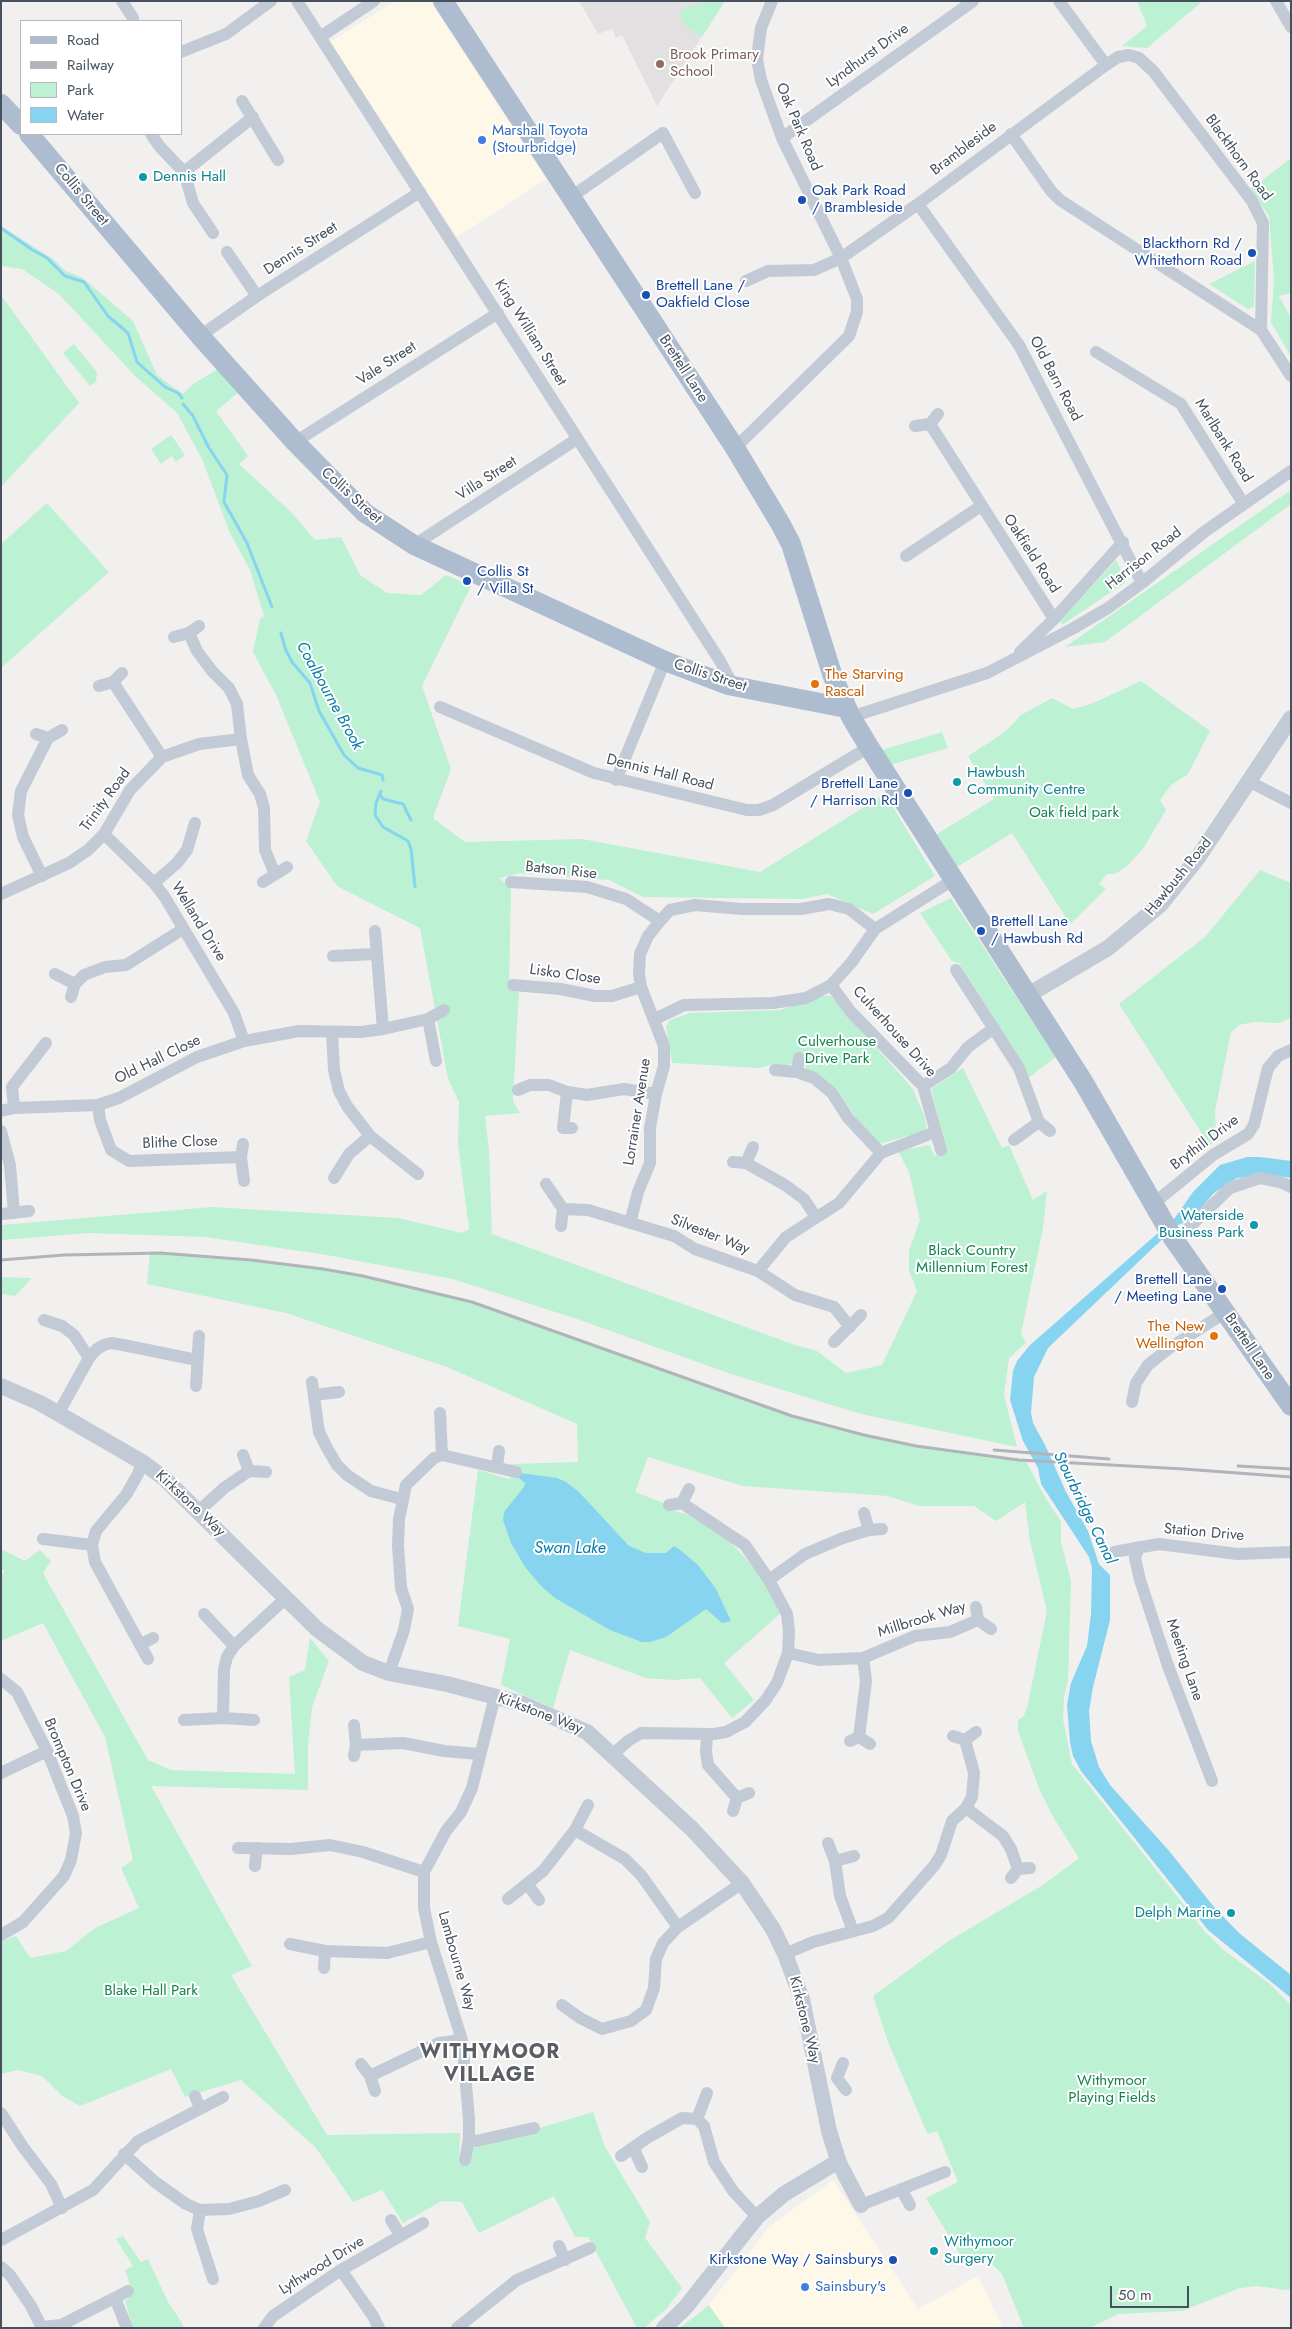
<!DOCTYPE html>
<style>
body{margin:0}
#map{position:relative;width:1292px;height:2329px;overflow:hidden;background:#f2efef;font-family:Jost,sans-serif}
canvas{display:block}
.frame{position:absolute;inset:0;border:2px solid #46515d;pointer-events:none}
.legend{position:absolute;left:20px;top:20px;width:162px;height:115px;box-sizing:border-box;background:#fff;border:1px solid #b5b9be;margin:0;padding:6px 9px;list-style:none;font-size:15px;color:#46515d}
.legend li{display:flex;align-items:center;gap:10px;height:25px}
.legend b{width:25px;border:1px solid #b5b9be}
.scale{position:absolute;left:1110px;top:2286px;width:79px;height:22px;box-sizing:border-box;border:2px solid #46515d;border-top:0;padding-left:6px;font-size:15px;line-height:18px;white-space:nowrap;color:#46515d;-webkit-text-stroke:4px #fff;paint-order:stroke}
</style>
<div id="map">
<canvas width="1292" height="2329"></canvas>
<div class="frame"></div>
<ul class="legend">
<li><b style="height:6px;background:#adbccf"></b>Road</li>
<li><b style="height:6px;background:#b1b4ba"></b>Railway</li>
<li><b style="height:14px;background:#bcf1d3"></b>Park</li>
<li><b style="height:14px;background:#87d4f0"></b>Water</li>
</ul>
<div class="scale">50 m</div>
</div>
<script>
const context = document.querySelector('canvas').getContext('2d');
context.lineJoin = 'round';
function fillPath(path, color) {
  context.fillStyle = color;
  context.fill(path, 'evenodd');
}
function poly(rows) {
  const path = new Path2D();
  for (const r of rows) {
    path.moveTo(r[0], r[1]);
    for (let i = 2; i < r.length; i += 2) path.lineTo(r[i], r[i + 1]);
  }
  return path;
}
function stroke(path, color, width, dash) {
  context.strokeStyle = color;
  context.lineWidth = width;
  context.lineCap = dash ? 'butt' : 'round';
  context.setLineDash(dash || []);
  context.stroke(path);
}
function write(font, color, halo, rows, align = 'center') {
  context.font = font + ' Jost,sans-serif';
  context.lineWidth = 4;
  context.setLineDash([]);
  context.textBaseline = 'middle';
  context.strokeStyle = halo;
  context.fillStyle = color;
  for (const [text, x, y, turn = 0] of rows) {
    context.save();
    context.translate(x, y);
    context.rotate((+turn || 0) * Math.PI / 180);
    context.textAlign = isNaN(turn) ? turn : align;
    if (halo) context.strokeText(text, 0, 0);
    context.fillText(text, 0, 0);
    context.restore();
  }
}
const commercial = poly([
 [395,1,430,1,546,179,457,237,330,42],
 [833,2180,918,2309,978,2276,1003,2328,725,2328,709,2305,769,2227]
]);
const education = poly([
 [579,1,725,1,657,106,622,35,616,38,612,29,598,34]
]);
const green = poly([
 [715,1,725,1,702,37,685,25,680,18,681,11,686,7],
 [1137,1,1203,1,1147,48,1122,46,1147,26],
 [1291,158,1291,293,1279,296,1291,318,1291,357,1271,322,1274,280,1269,216,1251,189],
 [1,226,53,259,66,271,83,278,133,321,157,375,183,394,193,384,218,369,239,392,216,411,248,456,239,464,292,513,315,540,341,537,360,575,387,593,421,595,446,575,471,586,422,686,451,769,433,818,465,842,582,839,760,872,885,794,935,876,873,914,827,894,802,899,643,897,609,880,520,873,499,878,511,888,509,990,519,990,513,1101,520,1113,485,1116,489,1151,492,1234,795,1345,817,1351,846,1373,882,1365,917,1291,909,1271,909,1251,920,1220,909,1172,898,1151,930,1145,934,1156,946,1148,931,1089,963,1068,1002,1148,1009,1145,1033,1200,1047,1191,1043,1228,1021,1334,1026,1343,1009,1358,1004,1395,1017,1447,861,1414,731,1374,577,1319,453,1279,327,1255,205,1237,89,1233,1,1240,2,1225,212,1207,398,1218,462,1233,469,1229,458,1144,459,1102,448,1079,420,928,337,886,306,841,320,802,276,695,253,652,260,619,264,616,250,570,230,533,202,459,177,413,135,376,59,294,22,269,1,266],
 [1255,261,1254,307,1248,309,1209,284],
 [1,295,79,403,1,487],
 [74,344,97,372,96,382,90,386,63,353],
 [171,435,185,455,176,462,172,456,161,464,151,449],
 [1291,490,1291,504,1105,642,1065,647],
 [47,503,109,572,1,668,1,544],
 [1116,560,1126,582,1062,625,1060,621],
 [1141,681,1210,731,1188,774,1171,785,1160,800,1166,810,1143,849,1127,866,1115,874,1107,874,1099,884,1106,889,1070,924,1012,833,957,867,937,834,994,799,968,756,1005,732,1021,715,1052,698,1073,709,1091,704],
 [942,732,948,748,890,765,882,750],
 [1260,870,1291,883,1291,1018,1279,1023,1254,1022,1239,1025,1231,1032,1215,1111,1216,1139,1210,1146,1119,1004,1205,937],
 [951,898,1056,1057,1028,1078,1017,1055,972,983,959,963,952,961,920,913],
 [823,996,831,996,913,1089,924,1115,927,1128,918,1133,879,1144,864,1130,837,1089,806,1070,805,1058,799,1058,786,1067,771,1065,759,1068,672,1063,666,1026,670,1020,690,1013,780,1010],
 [150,1253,252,1260,307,1267,363,1276,441,1294,511,1315,815,1424,886,1441,1026,1461,1042,1492,1061,1522,1061,1542,1071,1581,1068,1680,1064,1697,1063,1719,1072,1764,1206,1933,1225,1951,1270,1984,1291,2005,1291,2289,1286,2290,1257,2286,1240,2288,1182,2311,1118,2314,1090,2328,1024,2328,1002,2274,992,2264,981,2258,972,2258,964,2261,926,2198,958,2182,937,2131,928,2134,924,2126,888,2042,873,1996,950,1940,1043,1885,1079,1858,1055,1820,1040,1791,1018,1731,1018,1720,1023,1717,1027,1708,1047,1611,1030,1541,1025,1502,996,1521,974,1506,919,1506,888,1496,743,1486,648,1457,635,1492,669,1505,674,1511,687,1514,722,1533,762,1576,780,1614,724,1663,754,1700,732,1718,700,1678,673,1680,646,1678,570,1650,553,1708,501,1685,510,1639,458,1626,478,1470,509,1479,516,1472,511,1464,578,1462,577,1424,447,1367,286,1313,147,1284],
 [1,1277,32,1278,15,1296,1,1294],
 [1,1549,25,1561,40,1550,51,1561,43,1573,148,1760,171,1770,295,1774,289,1677,305,1670,310,1638,329,1661,312,1707,308,1745,308,1790,151,1786,252,1966,231,1975,327,2135,460,2133,459,2163,469,2165,473,2148,593,2112,605,2147,650,2222,645,2238,682,2288,667,2308,644,2328,637,2328,588,2237,575,2237,554,2196,479,2233,462,2202,442,2201,403,2223,382,2190,353,2202,316,2148,241,2080,185,2097,171,2069,80,2106,62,2096,42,2076,18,2070,1,2074,1,1942,16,1936,30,1958,66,1951,95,1928,139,1908,121,1868,133,1860,105,1737,43,1623,1,1641,1,1574,5,1571,1,1569],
 [123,2236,141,2262,148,2259,168,2302,182,2323,183,2328,133,2328,125,2301,133,2294,125,2270,133,2266,116,2239],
 [709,2305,725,2328,680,2328]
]);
const water = poly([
 [1247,1157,1260,1157,1291,1161,1291,1178,1273,1175,1237,1178,1214,1193,1191,1220,1178,1225,1154,1247,1048,1348,1034,1377,1031,1413,1033,1423,1046,1447,1066,1492,1088,1531,1099,1564,1110,1575,1110,1620,1093,1687,1089,1711,1091,1741,1099,1767,1110,1785,1170,1852,1214,1907,1239,1933,1291,1975,1291,1998,1208,1930,1081,1771,1073,1756,1070,1742,1067,1705,1071,1683,1087,1646,1091,1614,1092,1568,1089,1557,1041,1484,1038,1468,1023,1441,1010,1400,1013,1371,1017,1361,1030,1345,1174,1219,1193,1192,1220,1165],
 [520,1473,557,1478,566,1482,578,1491,629,1546,646,1553,666,1553,674,1546,679,1549,698,1565,716,1589,731,1621,722,1623,706,1609,666,1637,650,1642,642,1642,610,1630,555,1598,541,1586,525,1567,511,1543,503,1520,504,1512,524,1487,525,1483,518,1477]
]);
const stream = poly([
 [1,228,31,249,47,258,65,276,84,282,108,316,128,333,137,362,165,387,178,393,182,398],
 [183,404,193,416,209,448,227,475,224,502,247,543,272,607],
 [281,633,285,648,292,662,310,683,319,711,344,755,358,768,382,775,383,780],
 [381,791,376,803,375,815,383,827,408,841,411,849,415,887],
 [380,795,383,799,403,804,411,820]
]);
const minor = poly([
 [122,1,133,18,133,21],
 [297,1,720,661,729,678,728,685],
 [1059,1,1106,65],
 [1276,1,1291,27],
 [320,37,374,1],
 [181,52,226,34,271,1],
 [242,101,278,160],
 [151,134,160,147,184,172,193,203,213,233],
 [1011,134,1051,191,1060,200,1261,330,1291,376],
 [782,138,973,1],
 [184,172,253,117],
 [571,197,663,133,695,193],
 [918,204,1019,345,1142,583],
 [227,252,257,296],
 [746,281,768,271,814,270,841,258,918,204,1106,65,1118,57,1129,55,1139,58,1154,72,1252,201,1263,223,1261,330],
 [200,336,257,296,420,192],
 [1096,352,1181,404,1243,503],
 [930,424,1054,619],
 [915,426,930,424,938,414],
 [295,442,498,313],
 [735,448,849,336,857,312,857,299,841,258,782,138,761,80,757,59,759,43,761,28,772,1],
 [414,545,577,439],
 [906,556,981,506],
 [189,633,197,651,212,671,229,688,237,704,241,739,248,775,260,794,264,808,265,850,275,874],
 [174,637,189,633,199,626],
 [1020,652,1054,619,1123,542],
 [113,682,162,757],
 [99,686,113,682,122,673],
 [440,707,594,773,747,810,759,810,773,805,869,747],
 [851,717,987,673,1072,629,1108,608,1142,583,1204,532,1291,471],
 [36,734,48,738,62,730],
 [616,780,665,661],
 [1250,782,1291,803],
 [104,834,154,883,164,896,234,1013,244,1041],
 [42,876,23,837,18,815,21,791,48,738],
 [263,882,287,867],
 [511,882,587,887,626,899,660,921],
 [154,883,177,863,187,850,195,823],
 [1,894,69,863,88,850,104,834,130,790,162,757,199,744,241,739],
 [375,931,383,1029],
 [333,956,376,954],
 [956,970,1019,1068,1039,1122,1050,1131],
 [55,974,75,984],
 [513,985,560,989,595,996,612,996,641,987],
 [831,985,851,1012,923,1086,941,1150],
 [71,997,75,984,84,975,105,967,126,965,183,929],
 [428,1019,436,1061],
 [655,1019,684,1005,773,1003,806,998,831,985,851,963,875,929,953,880],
 [332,1032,334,1070,339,1091,347,1106,370,1136,418,1174],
 [775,1070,797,1072,814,1078,832,1093,848,1118,881,1153],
 [797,1072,799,1058],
 [923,1086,951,1068,968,1047,994,1028],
 [518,1090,530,1085,549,1085,567,1092,587,1095,624,1089,656,1094],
 [567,1092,563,1128,572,1128],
 [98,1105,100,1120,111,1150,129,1161,241,1157],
 [14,1108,12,1087,46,1043],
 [1,1111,14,1108,98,1105,119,1098,197,1057,244,1041,299,1031,361,1032,383,1029,428,1019,444,1010],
 [1,1131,10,1165,14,1213],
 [1014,1140,1039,1122],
 [243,1144,241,1157,244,1181],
 [733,1162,746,1163,785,1185,804,1199,816,1217],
 [746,1163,753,1147],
 [334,1178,349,1154,370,1136],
 [546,1184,563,1209,588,1210,674,1236,695,1249,758,1271,795,1295,834,1307,850,1327],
 [1153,1204,1213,1155,1248,1134,1254,1125,1268,1068,1278,1056,1291,1050],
 [2,1214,29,1211],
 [630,1223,638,1192,650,1163,650,1128,656,1094,664,1066,664,1046,641,987,639,973,640,954,648,936,660,921,670,910,695,905,742,909,801,909,829,904,849,909,875,929],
 [561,1226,563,1209],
 [1175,1241,1230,1188,1260,1178,1280,1182,1291,1187],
 [758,1271,786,1237,839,1203,881,1153,935,1132],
 [44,1320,62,1326,74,1335,89,1358],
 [834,1342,861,1315],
 [312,1382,319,1432,327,1448,337,1465,347,1475,371,1491,401,1499],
 [196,1386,199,1336],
 [314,1395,339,1392],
 [1132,1402,1136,1383,1148,1365,1168,1349,1226,1312],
 [440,1413,442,1455],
 [58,1414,89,1358,97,1349,104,1345,111,1343,123,1345,197,1360],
 [243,1455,249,1471,266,1472],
 [142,1462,138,1474,126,1495,96,1531,92,1545,95,1562,148,1659],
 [497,1467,499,1451],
 [682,1503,689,1489],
 [199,1511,224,1488,249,1471],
 [864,1513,869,1530],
 [43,1539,92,1545],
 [1139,1547,1135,1558,1140,1580,1168,1666,1212,1781],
 [1114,1552,1159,1544,1237,1554,1291,1552],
 [769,1580,805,1554,843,1538,869,1530,882,1529],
 [976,1607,978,1620,991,1629],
 [204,1614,234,1646],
 [141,1644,153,1638],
 [788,1653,819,1660,863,1658,915,1636,950,1632,978,1620],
 [389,1673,404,1630,408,1609,401,1588,398,1546,399,1519,406,1485,434,1458,442,1455,516,1472],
 [1,1679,17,1692,47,1751,73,1816,76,1833,71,1860,64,1876,23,1922,1,1935],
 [223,1718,224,1669,227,1657,234,1646,286,1598],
 [184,1720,223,1718,254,1720],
 [707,1735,706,1752,708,1765,737,1798],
 [953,1736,965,1740,976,1732],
 [859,1737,866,1681,863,1658],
 [850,1741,859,1737,870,1744],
 [356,1745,403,1743,444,1751,479,1754],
 [613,1754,628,1741,641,1733,714,1734,726,1732,745,1722,765,1701,777,1683,788,1653,789,1631,787,1614,769,1580,745,1545,682,1503,669,1505],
 [354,1756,356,1745,354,1725],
 [1,1773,47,1751],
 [966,1808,1003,1836,1011,1849,1018,1869],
 [733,1811,737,1798,749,1793],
 [575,1830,625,1859,641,1875,678,1927],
 [828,1843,835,1861,840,1896,853,1931],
 [238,1848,291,1849,330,1845,363,1852,424,1872],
 [835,1861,854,1856],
 [255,1866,257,1848],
 [1011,1878,1018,1869,1030,1868],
 [528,1885,539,1900],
 [508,1899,543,1871,575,1830,588,1805],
 [290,1944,325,1951,387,1953,431,1942],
 [785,1954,813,1942,873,1926,888,1918,934,1866,941,1855,952,1821,966,1808,972,1797,974,1773,965,1740],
 [324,1968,325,1951],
 [562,2005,580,2018,602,2029,631,2021,646,2010,654,1988,656,1959,663,1943,678,1927,742,1883],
 [843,2063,837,2078,846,2090],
 [361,2064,370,2076,375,2091],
 [370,2076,439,2043,462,2040],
 [707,2093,697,2119,704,2126,714,2162,733,2191,757,2217],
 [195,2096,200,2108],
 [1,2113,23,2147,51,2184,62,2208],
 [469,2139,476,2141,534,2128],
 [634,2149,642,2167],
 [124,2154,155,2182,186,2204,200,2210,229,2209,259,2201,285,2190],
 [621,2156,647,2138,682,2118,697,2119],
 [465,2160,469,2139,469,2119,462,2040,431,1942,424,1908,424,1872,446,1831,461,1812,472,1788,495,1696],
 [901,2189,910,2205],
 [861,2205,945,2172],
 [200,2210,197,2229,213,2279],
 [391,2220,401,2236],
 [1,2240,93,2190,138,2141,223,2097],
 [559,2246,565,2260],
 [1,2267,10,2275,31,2306,42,2328],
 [341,2270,373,2316,379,2328],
 [115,2298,127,2328],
 [42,2327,61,2325,128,2291],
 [264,2328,273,2316,341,2270,423,2223],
 [457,2328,517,2280,590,2248]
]);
const tertiary = poly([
 [1028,995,1108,948,1161,904,1197,859,1291,718],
 [1,1386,40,1403,142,1462,164,1478,317,1629,363,1663,389,1673,447,1684,523,1704,587,1732,692,1829,742,1883,773,1929,785,1954,802,1999,829,2131,839,2163,861,2205],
 [664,2328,685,2308,757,2217,784,2194,832,2165,839,2163]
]);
const primary = poly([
 [443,1,735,448,780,523,791,544,833,677,851,717,869,747,1084,1083,1173,1238,1291,1406],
 [1,104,21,125],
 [29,134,200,336,295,442,365,513,414,545,665,661,728,685,846,708]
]);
const rail = poly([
 [1,1260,64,1255,160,1253,251,1260,323,1269,363,1276,472,1302,792,1416,864,1435,916,1446,1019,1460,1184,1469,1291,1477],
 [994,1450,1109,1459],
 [1238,1466,1291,1469]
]);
const markers = [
 [660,64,5,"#8d6e63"],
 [482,140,5,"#3f7fe0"],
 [143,177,5,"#0f9aa8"],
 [802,200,5,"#1a4fb4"],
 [1252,253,5,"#1a4fb4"],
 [646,295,5,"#1a4fb4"],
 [467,581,5,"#1a4fb4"],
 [815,684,5,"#e8710a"],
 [957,782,5,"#0f9aa8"],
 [908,793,5,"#1a4fb4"],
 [981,931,5,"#1a4fb4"],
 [1254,1225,5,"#0f9aa8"],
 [1222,1289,5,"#1a4fb4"],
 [1214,1336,5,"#e8710a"],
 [1231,1913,5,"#0f9aa8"],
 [934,2251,5,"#0f9aa8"],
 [893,2260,5,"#1a4fb4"],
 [805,2287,5,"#3f7fe0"]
];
const educationNames = [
 ["Brook Primary",670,55],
 ["School",670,72]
];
const streetNames = [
 ["Lyndhurst Drive",868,56,-36],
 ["Oak Park Road",798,127,67],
 ["Brambleside",964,149,-37],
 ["Blackthorn Road",1238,158,54],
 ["Collis Street",81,195,50],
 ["Dennis Street",301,249,-33],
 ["King William Street",530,333,58],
 ["Vale Street",387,364,-33],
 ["Brettell Lane",683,369,57],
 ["Old Barn Road",1055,379,62],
 ["Marlbank Road",1223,441,58],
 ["Villa Street",487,479,-33],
 ["Collis Street",351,496,42],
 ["Oakfield Road",1031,554,57],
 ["Harrison Road",1144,559,-38],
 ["Collis Street",710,676,18],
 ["Dennis Hall Road",660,773,14],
 ["Trinity Road",106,800,-54],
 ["Batson Rise",561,871,6],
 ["Hawbush Road",1179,877,-51],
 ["Welland Drive",198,922,58],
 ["Lisko Close",565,975,8],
 ["Culverhouse Drive",894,1032,48],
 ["Old Hall Close",158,1060,-26],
 ["Lorrainer Avenue",638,1112,-81],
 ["Blithe Close",180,1143,-2],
 ["Brythill Drive",1205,1143,-37],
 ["Silvester Way",710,1235,22],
 ["Brettell Lane",1249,1347,56],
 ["Kirkstone Way",190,1504,43],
 ["Station Drive",1204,1533,5],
 ["Millbrook Way",922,1620,-17],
 ["Meeting Lane",1184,1660,71],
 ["Kirkstone Way",540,1714,21],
 ["Brompton Drive",67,1765,67],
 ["Lambourne Way",456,1961,74],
 ["Kirkstone Way",804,2020,76],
 ["Lythwood Drive",322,2266,-32]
];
const shopNames = [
 ["Marshall Toyota",492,131],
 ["(Stourbridge)",492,148],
 ["Sainsbury's",815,2287]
];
const cultureNames = [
 ["Dennis Hall",153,177],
 ["Hawbush",967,773],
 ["Community Centre",967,790],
 ["Waterside",1244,1216,"right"],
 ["Business Park",1244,1233,"right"],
 ["Delph Marine",1221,1913,"right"],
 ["Withymoor",944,2242],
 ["Surgery",944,2259]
];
const transitNames = [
 ["Oak Park Road",812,191],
 ["/ Brambleside",812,208],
 ["Blackthorn Rd /",1242,244,"right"],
 ["Whitethorn Road",1242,261,"right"],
 ["Brettell Lane /",656,286],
 ["Oakfield Close",656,303],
 ["Collis St",477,572],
 ["/ Villa St",477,589],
 ["Brettell Lane",898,784,"right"],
 ["/ Harrison Rd",898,801,"right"],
 ["Brettell Lane",991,922],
 ["/ Hawbush Rd",991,939],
 ["Brettell Lane",1212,1280,"right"],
 ["/ Meeting Lane",1212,1297,"right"],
 ["Kirkstone Way / Sainsburys",883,2260,"right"]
];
const foodNames = [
 ["The Starving",825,675],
 ["Rascal",825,692],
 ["The New",1204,1327,"right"],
 ["Wellington",1204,1344,"right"]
];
const parkNames = [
 ["Oak field park",1074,813],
 ["Culverhouse",837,1042],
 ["Drive Park",837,1059],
 ["Black Country",972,1251],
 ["Millennium Forest",972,1268],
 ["Blake Hall Park",151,1991],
 ["Withymoor",1112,2081],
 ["Playing Fields",1112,2098]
];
const waterNames = [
 ["Coalbourne Brook",329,696,61],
 ["Stourbridge Canal",1084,1508,64],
 ["Swan Lake",570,1549]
];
const districtNames = [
 ["WITHYMOOR",490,2053],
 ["VILLAGE",490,2076]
];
fillPath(commercial, '#fdf8e8');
fillPath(education, '#e3e0e1');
fillPath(green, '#bcf1d3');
fillPath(water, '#87d4f0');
stroke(stream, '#87d4f0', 3);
stroke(minor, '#c2cad5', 12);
stroke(tertiary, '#c2cad5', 16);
stroke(primary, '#adbccf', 20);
stroke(rail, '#b1b4ba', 3);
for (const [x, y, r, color] of markers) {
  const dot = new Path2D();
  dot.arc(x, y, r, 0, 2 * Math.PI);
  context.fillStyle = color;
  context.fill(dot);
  stroke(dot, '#fff', 2);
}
write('15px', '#785e54', '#fff', educationNames, 'left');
write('15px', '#46515d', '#fff', streetNames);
write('15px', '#366cbe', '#fff', shopNames, 'left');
write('15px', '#0d838f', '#fff', cultureNames, 'left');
write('15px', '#164399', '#fff', transitNames, 'left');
write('15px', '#c56008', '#fff', foodNames, 'left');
write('15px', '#138251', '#fff', parkNames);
write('italic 16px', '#077da8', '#fff', waterNames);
context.letterSpacing = '1px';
write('bold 20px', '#5b5f64', '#fff', districtNames);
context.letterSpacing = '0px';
</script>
